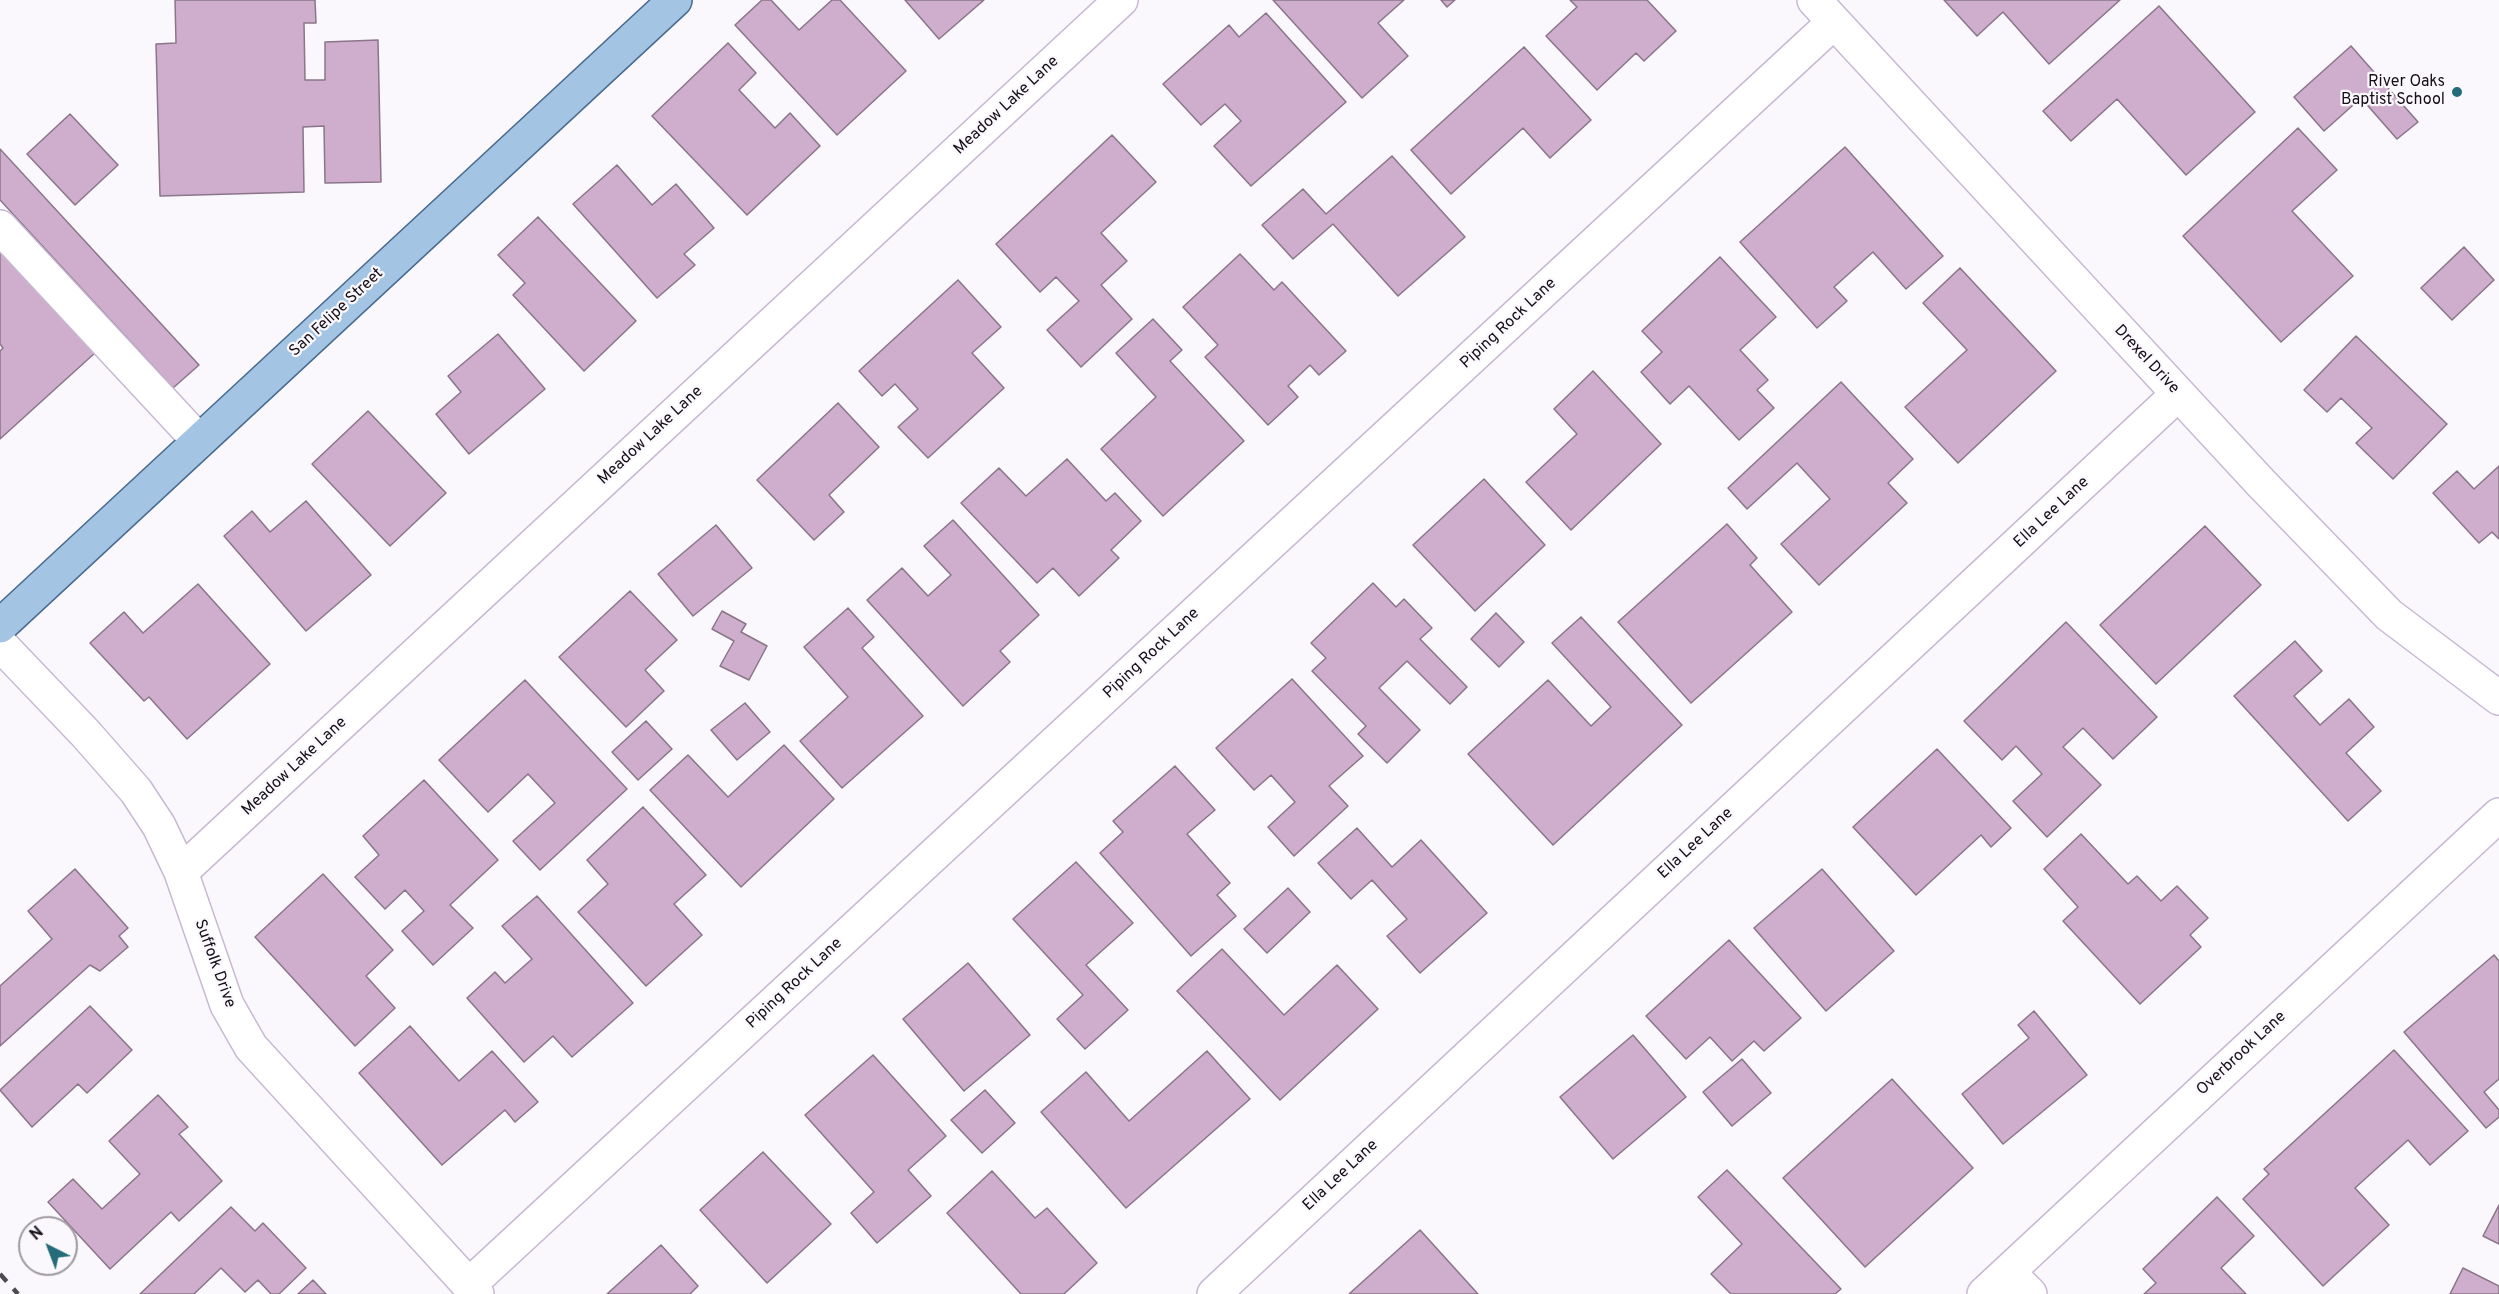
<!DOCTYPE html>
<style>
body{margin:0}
#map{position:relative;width:2499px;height:1294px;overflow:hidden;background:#fbf8fd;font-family:Overpass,sans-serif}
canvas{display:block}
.north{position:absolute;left:18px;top:1216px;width:60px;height:60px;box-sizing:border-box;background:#fbf8fd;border:2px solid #9f9aa1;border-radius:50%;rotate:318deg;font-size:16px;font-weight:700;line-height:24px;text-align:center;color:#140e17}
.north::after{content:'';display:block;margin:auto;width:21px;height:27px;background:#246c78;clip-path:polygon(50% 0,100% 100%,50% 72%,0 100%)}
</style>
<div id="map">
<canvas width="2499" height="1294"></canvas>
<div class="north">N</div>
</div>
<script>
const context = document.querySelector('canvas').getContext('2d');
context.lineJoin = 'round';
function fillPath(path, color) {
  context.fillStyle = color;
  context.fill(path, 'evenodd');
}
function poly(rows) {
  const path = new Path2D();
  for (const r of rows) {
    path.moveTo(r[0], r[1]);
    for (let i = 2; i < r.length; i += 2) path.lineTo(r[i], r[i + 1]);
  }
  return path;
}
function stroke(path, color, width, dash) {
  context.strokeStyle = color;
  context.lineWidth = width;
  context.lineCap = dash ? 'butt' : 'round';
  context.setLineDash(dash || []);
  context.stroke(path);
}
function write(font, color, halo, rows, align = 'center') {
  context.font = font + ' Overpass,sans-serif';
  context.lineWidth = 4.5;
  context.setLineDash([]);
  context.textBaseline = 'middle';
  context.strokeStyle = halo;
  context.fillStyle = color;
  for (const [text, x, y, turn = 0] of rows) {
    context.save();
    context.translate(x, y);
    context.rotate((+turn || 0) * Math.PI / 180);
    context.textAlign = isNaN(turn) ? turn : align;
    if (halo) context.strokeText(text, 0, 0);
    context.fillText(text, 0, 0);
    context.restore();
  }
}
const building = poly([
 [175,0,315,0,316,23,304,23,305,80,325,80,325,42,378,40,381,182,325,183,324,126,303,127,304,192,160,196,156,44,176,43,175,0],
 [762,0,771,0,799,30,832,0,840,0,906,71,837,135,735,25,762,0],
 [905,0,984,0,939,39,905,0],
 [1273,0,1404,0,1378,23,1408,56,1362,98,1273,0],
 [1441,0,1455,0,1447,7,1441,0],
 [1570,0,1647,0,1676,31,1644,61,1636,53,1597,90,1546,36,1577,7,1570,0],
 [1944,0,2120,0,2049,64,2003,12,1977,36,1944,0],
 [2159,6,2255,112,2186,175,2117,99,2071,141,2043,111,2159,6],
 [1266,13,1346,102,1251,186,1214,146,1241,121,1225,104,1201,125,1163,84,1229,25,1239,37,1266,13],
 [728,43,756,73,739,90,775,128,790,113,820,146,747,215,652,116,728,43],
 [2351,46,2418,122,2397,139,2361,98,2324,131,2294,97,2351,46],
 [1524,47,1591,120,1550,158,1523,128,1451,194,1411,150,1524,47],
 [70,114,118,165,75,205,27,154,70,114],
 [2298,128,2337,170,2292,211,2353,276,2281,342,2183,236,2298,128],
 [1112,135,1156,182,1101,233,1127,261,1101,285,1132,319,1081,367,1047,330,1079,301,1056,277,1040,292,996,244,1112,135],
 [1845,147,1943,256,1906,289,1873,252,1834,287,1847,301,1817,328,1740,242,1845,147],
 [0,149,199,365,173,388,0,200,0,149],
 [1392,156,1465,237,1398,296,1333,224,1293,259,1262,225,1303,189,1326,214,1392,156],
 [617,165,652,205,676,184,714,228,684,254,695,265,657,298,573,204,617,165],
 [538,217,636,321,584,371,513,295,525,283,498,255,538,217],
 [0,244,96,352,0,439,0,351,3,348,0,344,0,244],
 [2464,247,2494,280,2452,320,2421,288,2464,247],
 [1240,254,1274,290,1282,282,1346,351,1319,375,1310,365,1288,386,1298,397,1268,425,1205,357,1218,345,1183,307,1240,254],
 [1720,257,1776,317,1740,350,1768,380,1757,390,1774,408,1739,440,1689,386,1670,404,1641,372,1662,352,1642,331,1720,257],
 [1960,268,2056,371,1958,463,1905,407,1967,350,1923,303,1960,268],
 [958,280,1001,327,972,353,1004,388,928,458,898,427,918,409,895,384,882,396,859,371,958,280],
 [1153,319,1182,350,1170,361,1244,441,1163,516,1101,449,1156,397,1116,353,1153,319],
 [498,334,545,389,469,454,436,414,461,392,448,376,498,334],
 [2356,336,2447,424,2393,479,2356,443,2372,428,2341,398,2327,412,2304,390,2356,336],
 [1593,371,1661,444,1571,530,1526,482,1577,434,1554,409,1593,371],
 [1841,382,1913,459,1888,483,1907,503,1819,585,1781,544,1830,499,1797,463,1747,509,1728,488,1841,382],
 [838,403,879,447,829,495,844,512,814,540,757,480,838,403],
 [368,411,446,493,390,546,312,464,368,411],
 [1067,459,1106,501,1115,493,1141,521,1111,550,1119,558,1079,596,1053,568,1037,583,961,503,999,468,1026,496,1067,459],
 [2499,466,2499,539,2492,532,2479,543,2433,493,2457,471,2474,489,2499,466],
 [1484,479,1545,545,1475,611,1413,545,1484,479],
 [306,501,371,575,306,631,224,536,252,511,270,532,306,501],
 [953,520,1039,615,1000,651,1010,662,963,706,867,600,902,568,928,596,951,575,924,546,953,520],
 [1727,524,1757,558,1750,565,1792,612,1691,703,1618,622,1727,524],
 [716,525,752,568,693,616,658,574,716,525],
 [2205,526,2261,585,2156,684,2100,625,2205,526],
 [1373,583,1396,607,1404,599,1432,628,1420,639,1467,687,1450,704,1407,661,1379,688,1420,730,1387,763,1358,734,1366,726,1312,671,1326,658,1311,643,1373,583],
 [198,584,270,664,187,739,149,697,144,701,90,643,124,612,143,633,198,584],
 [630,591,677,640,645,670,664,691,626,727,559,657,630,591],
 [848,608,874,637,862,648,923,716,842,788,800,741,848,697,804,647,848,608],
 [722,611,746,624,741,632,767,646,749,680,720,666,734,641,712,629,722,611],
 [1496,613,1524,642,1499,667,1471,639,1496,613],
 [1581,617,1682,725,1553,845,1468,754,1548,680,1591,726,1611,707,1552,643,1581,617],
 [2066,622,2157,717,2113,759,2083,728,2063,747,2101,785,2047,837,2013,801,2042,774,2016,746,2002,760,1964,721,2066,622],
 [2295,641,2322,671,2294,696,2320,725,2349,699,2374,727,2346,753,2381,791,2348,821,2234,696,2295,641],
 [1292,679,1363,756,1329,786,1348,806,1294,856,1268,827,1295,802,1271,775,1254,790,1216,748,1292,679],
 [525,680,627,789,540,870,513,841,555,803,528,774,488,812,439,760,525,680],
 [745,703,770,732,737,760,711,730,745,703],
 [646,721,672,749,638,780,612,752,646,721],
 [784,745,834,799,741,887,650,790,688,755,728,797,784,745],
 [1937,749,2011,828,1991,847,1981,835,1916,895,1853,827,1937,749],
 [1175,766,1215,810,1187,834,1230,883,1217,895,1236,916,1191,956,1100,853,1123,832,1113,821,1175,766],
 [424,780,498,860,450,905,473,928,433,965,402,931,424,911,405,890,385,909,355,877,379,855,363,836,424,780],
 [643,807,706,875,674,904,702,935,646,986,578,912,608,884,587,860,643,807],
 [1357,828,1392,867,1421,840,1487,913,1420,973,1387,936,1407,919,1372,880,1351,899,1318,863,1357,828],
 [2081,834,2128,884,2137,876,2161,901,2177,886,2208,918,2190,935,2201,947,2140,1004,2063,921,2078,907,2044,869,2081,834],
 [1076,862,1133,923,1086,965,1128,1010,1085,1049,1057,1019,1083,995,1013,919,1076,862],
 [75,869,128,928,119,936,128,947,100,971,90,965,0,1046,0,986,52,939,28,911,75,869],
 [1822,869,1894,951,1826,1011,1754,928,1822,869],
 [323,874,393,950,366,976,395,1008,355,1046,255,937,323,874],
 [1288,888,1310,912,1267,953,1244,929,1288,888],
 [537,896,633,1003,572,1057,553,1036,524,1062,467,998,495,972,505,983,532,959,502,926,537,896],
 [1729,940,1801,1018,1764,1051,1754,1041,1732,1061,1710,1037,1686,1059,1646,1016,1729,940],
 [1222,949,1284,1015,1337,965,1378,1009,1280,1100,1177,991,1222,949],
 [2494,955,2499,961,2499,1079,2484,1092,2499,1110,2499,1117,2486,1128,2404,1032,2494,955],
 [968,963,1030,1035,964,1091,903,1019,968,963],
 [90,1006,132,1050,87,1093,78,1084,32,1127,0,1090,90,1006],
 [2034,1011,2087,1075,2003,1144,1962,1094,2029,1038,2018,1025,2034,1011],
 [410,1026,459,1081,492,1051,538,1102,515,1122,505,1110,442,1165,359,1073,410,1026],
 [1633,1035,1686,1097,1613,1159,1560,1097,1633,1035],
 [2394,1050,2468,1131,2430,1165,2408,1140,2355,1188,2389,1225,2323,1286,2243,1199,2269,1174,2264,1169,2394,1050],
 [1207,1051,1250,1099,1126,1208,1041,1112,1086,1072,1129,1121,1207,1051],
 [873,1055,946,1136,908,1170,931,1196,877,1243,851,1213,874,1192,805,1115,873,1055],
 [1742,1059,1771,1093,1732,1126,1703,1092,1742,1059],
 [1892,1079,1973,1168,1865,1267,1783,1178,1892,1079],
 [985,1090,1015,1123,982,1153,951,1120,985,1090],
 [158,1095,188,1127,179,1134,222,1181,179,1221,171,1212,110,1269,48,1202,73,1179,102,1209,140,1174,109,1141,158,1095],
 [763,1152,831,1224,767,1283,700,1210,763,1152],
 [1727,1170,1841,1289,1835,1294,1731,1294,1711,1274,1742,1244,1698,1197,1727,1170],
 [992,1171,1035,1218,1047,1208,1097,1263,1064,1294,1021,1294,947,1213,992,1171],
 [2217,1197,2254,1236,2221,1268,2246,1294,2144,1294,2156,1283,2143,1269,2217,1197],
 [2499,1205,2499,1244,2483,1236,2499,1205],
 [231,1207,255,1231,263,1223,306,1268,279,1294,271,1294,258,1280,245,1292,221,1268,194,1294,140,1294,231,1207],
 [1420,1230,1478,1294,1349,1294,1420,1230],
 [661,1245,698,1286,690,1294,607,1294,661,1245],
 [2463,1268,2499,1286,2499,1294,2450,1294,2463,1268],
 [313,1280,326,1294,298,1294,313,1280]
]);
const minor = poly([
 [1814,0,2261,483,2389,615,2499,698],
 [0,227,199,441],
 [0,644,86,734,136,791,159,826,181,872,227,1005,251,1047,477,1294],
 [181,872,1121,0],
 [2008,1272,2030,1294],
 [469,1285,1834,22],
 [1214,1294,2178,394],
 [1984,1294,2499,815]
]);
const major = poly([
 [0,626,675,0]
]);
const rail = poly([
 [0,1274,18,1294]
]);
const markers = [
 [2457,92,6,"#246c78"]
];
const poiNames = [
 ["River Oaks",2445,83],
 ["Baptist School",2445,101]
];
const streetNames = [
 ["Meadow Lake Lane",1007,106,-43],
 ["San Felipe Street",337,313,-43],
 ["Piping Rock Lane",1509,324,-43],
 ["Drexel Drive",2146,360,47],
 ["Meadow Lake Lane",651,436,-43],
 ["Ella Lee Lane",2052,513,-43],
 ["Piping Rock Lane",1152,654,-43],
 ["Meadow Lake Lane",295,767,-43],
 ["Ella Lee Lane",1696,844,-43],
 ["Suffolk Drive",214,964,70],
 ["Piping Rock Lane",795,984,-43],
 ["Overbrook Lane",2242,1054,-43],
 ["Ella Lee Lane",1341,1176,-43]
];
fillPath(building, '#ceaecc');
stroke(building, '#8a7589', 1.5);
stroke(minor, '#c8b9d2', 36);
stroke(major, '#496b8f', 36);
stroke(minor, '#fff', 33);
stroke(major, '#a3c4e3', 33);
stroke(rail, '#4f4a52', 4.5, [10, 10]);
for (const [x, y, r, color] of markers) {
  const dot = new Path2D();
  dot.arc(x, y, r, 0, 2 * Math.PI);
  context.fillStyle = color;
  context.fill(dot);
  stroke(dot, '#fbf8fd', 2);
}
write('16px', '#140e17', '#fbf8fd', poiNames, 'right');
write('16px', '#140e17', '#fbf8fd', streetNames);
</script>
